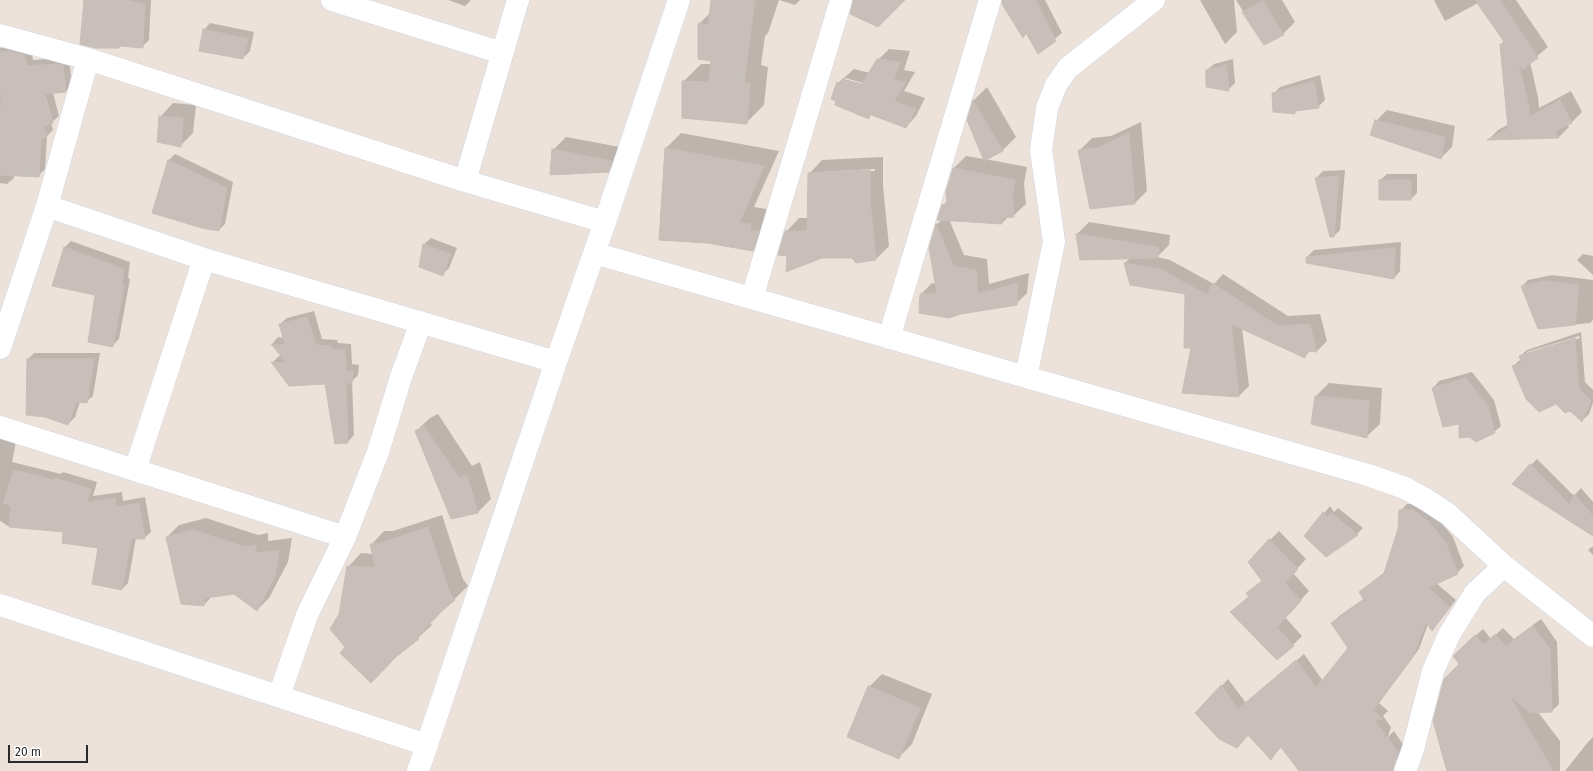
<!DOCTYPE html>
<style>
body{margin:0}
#map{position:relative;width:1593px;height:771px;overflow:hidden;background:#ede2da;font-family:"Fira Sans",sans-serif}
canvas{display:block}
.scale{position:absolute;left:8px;top:745px;width:80px;height:18px;box-sizing:border-box;border:2px solid #2a2a2a;border-top:0;padding-left:5px;font-size:12px;line-height:14px;white-space:nowrap;color:#2a2a2a;-webkit-text-stroke:3px #fff;paint-order:stroke}
</style>
<div id="map">
<canvas width="1593" height="771"></canvas>
<div class="scale">20 m</div>
</div>
<script>
const context = document.querySelector('canvas').getContext('2d');
context.lineJoin = 'round';
function fillPath(path, color) {
  context.fillStyle = color;
  context.fill(path, 'evenodd');
}
function poly(rows) {
  const path = new Path2D();
  for (const r of rows) {
    path.moveTo(r[0], r[1]);
    for (let i = 2; i < r.length; i += 2) path.lineTo(r[i], r[i + 1]);
  }
  return path;
}
function stroke(path, color, width, dash) {
  context.strokeStyle = color;
  context.lineWidth = width;
  context.lineCap = dash ? 'butt' : 'round';
  context.setLineDash(dash || []);
  context.stroke(path);
}
const shadow = poly([
 [84,0,151,0,149,40,142,47,120,45,118,47],
 [448,0,471,0,465,6],
 [717,0,800,0,795,5,779,0,768,33,765,36,761,65,768,67,764,105,746,123,683,82,701,64,711,64,712,60,699,24,710,13],
 [1005,0,1045,0,1062,33,1038,52,1027,33,1024,36],
 [1200,0,1234,0,1237,32,1225,44],
 [1236,0,1282,0,1295,22,1283,34,1264,44],
 [1434,0,1516,0,1548,47,1530,62,1538,97,1539,108,1571,91,1582,112,1572,122,1567,124,1569,127,1559,137,1489,139,1498,130,1509,124,1501,44,1504,41,1478,3,1445,21],
 [210,23,254,32,250,51,243,58,204,30],
 [17,44,31,48,33,60,64,58,69,59,72,85,65,92,53,93,59,116,51,123,53,130,47,136,45,169,38,176,14,175,14,178,7,184,0,183,0,48],
 [889,49,910,51,904,70,915,72,904,91,925,98,916,116,906,127,872,114,869,117,838,83,854,69,870,73,878,60],
 [845,78,867,84,867,86,845,80],
 [1233,59,1235,83,1228,90,1207,70,1214,64],
 [1320,75,1325,100,1318,107,1298,110,1294,113,1273,94,1280,87],
 [987,87,1016,137,1003,150,985,159,1027,167,1024,184,1026,204,1013,216,1008,217,1002,223,949,219,964,255,987,259,989,284,1029,273,1027,293,1016,304,960,313,921,294,932,283,936,284,930,248,937,224,943,219,943,206,947,201,947,192,954,168,966,156,984,159,968,120,974,100],
 [173,103,196,105,193,133,180,146,160,117],
 [1387,110,1455,126,1452,147,1441,158,1376,121],
 [1141,122,1147,191,1135,203,1080,150,1092,138,1111,136],
 [681,133,779,151,754,207,766,209,766,216,769,234,753,250,666,148],
 [566,137,625,148,622,157,608,171,553,150],
 [175,154,233,182,225,224,219,230,169,160],
 [883,157,883,186,889,246,876,259,852,257,822,257,788,255,786,232,799,218,808,218,809,174,822,160],
 [875,169,875,171,821,174,821,172],
 [1345,170,1340,230,1334,236,1331,236,1316,178,1323,171],
 [1387,174,1417,174,1417,193,1411,199,1380,180],
 [1089,222,1170,235,1169,245,1157,257,1170,260,1214,284,1223,274,1288,316,1320,314,1327,341,1317,351,1311,350,1304,357,1242,328,1249,386,1239,396,1192,348,1186,293,1131,285,1125,263,1131,257,1080,259,1077,234],
 [431,238,457,248,449,268,443,274,420,266,424,244],
 [71,241,130,262,128,278,130,279,119,339,112,346,96,294,65,247],
 [1401,242,1400,271,1394,278,1307,257,1314,250],
 [1583,254,1593,256,1593,275,1577,260],
 [1552,275,1593,280,1593,320,1590,323,1539,328,1522,286,1528,280],
 [314,311,322,339,337,340,338,343,351,344,352,364,359,365,358,375,352,381,354,435,348,442,326,383,289,385,273,362,279,356,282,356,272,344,278,337,284,338,280,324,287,318],
 [1581,332,1585,382,1593,390,1593,403,1589,414,1582,421,1513,366,1521,359,1520,356,1527,350],
 [1579,336,1580,338,1527,355,1527,352],
 [34,353,100,353,93,396,86,402,80,402,75,417,68,424,28,359],
 [1472,372,1494,400,1501,426,1494,432,1460,423,1433,388,1439,381],
 [1329,383,1382,388,1380,424,1366,437,1316,396],
 [438,414,472,466,480,462,491,499,478,512,451,517,416,431,430,418],
 [0,431,17,437,12,462,61,474,63,472,97,482,93,496,122,492,123,501,145,497,151,532,144,538,136,538,128,583,122,589,99,547,64,531,8,526,0,521],
 [1537,459,1574,496,1581,488,1593,502,1593,535,1513,483],
 [1419,503,1436,516,1453,537,1464,566,1457,573,1436,583,1456,600,1433,629,1428,624,1419,649,1379,703,1388,711,1383,716,1391,727,1388,737,1394,731,1404,746,1400,757,1393,764,1381,771,1314,771,1282,746,1271,759,1249,734,1197,713,1228,679,1246,703,1304,654,1323,681,1349,648,1333,623,1339,616,1365,598,1360,592,1386,571,1399,529,1400,511,1407,504],
 [1330,506,1334,512,1338,508,1363,528,1357,534,1326,556,1306,536],
 [442,515,463,579,468,586,430,623,432,625,418,638,346,647,340,615,348,567,361,553,373,554,371,545,384,531,393,531],
 [206,518,258,535,268,533,268,541,292,538,288,562,269,598,257,610,234,593,212,596,204,605,167,537,179,525],
 [1279,531,1306,559,1293,573,1309,591,1285,617,1302,636,1293,645,1231,612,1249,596,1247,593,1263,580,1270,540],
 [1593,546,1593,555,1588,550],
 [1541,619,1557,642,1559,704,1552,711,1538,712,1560,741,1560,771,1448,771,1462,648,1483,629,1491,639,1503,628,1514,639],
 [882,674,932,694,912,744,898,758,869,687],
 [1593,737,1593,771,1565,771,1588,742]
]);
const building = poly([
 [84,0,126,0,145,4,143,48,119,46,119,48,95,48,80,44,84,0],
 [711,0,755,0,744,83,750,84,747,124,682,118,682,81,709,82,711,61,698,59,698,23,708,25,711,0],
 [853,0,905,0,878,27,850,14,853,0],
 [1002,0,1036,0,1056,41,1038,54,1026,33,1023,38,1002,4,1002,0],
 [1475,0,1500,0,1538,58,1523,69,1518,62,1529,107,1529,117,1560,100,1572,123,1555,131,1559,138,1487,140,1508,128,1500,44,1505,43,1475,0],
 [1263,1,1284,35,1264,45,1242,12,1263,1],
 [203,29,248,39,243,59,199,51,203,29],
 [10,51,24,55,27,66,57,64,63,65,66,92,45,94,53,123,44,126,47,137,41,139,39,177,0,175,0,107,1,107,0,52,10,51],
 [877,59,900,62,894,80,906,82,894,101,916,109,906,128,869,114,869,119,835,105,836,101,831,99,837,82,841,84,842,79,862,84,877,59],
 [1226,65,1229,91,1206,87,1206,70,1226,65],
 [1314,81,1319,108,1295,111,1295,114,1273,112,1272,93,1314,81],
 [973,100,1003,151,984,161,967,120,973,100],
 [159,116,183,118,181,147,157,142,159,116],
 [1375,120,1445,137,1441,159,1370,135,1375,120],
 [1129,133,1135,204,1090,209,1078,150,1098,148,1129,133],
 [665,148,764,166,739,223,751,224,750,231,759,231,753,251,707,243,659,240,665,148],
 [552,149,612,161,609,172,550,175,552,149],
 [168,160,227,188,219,231,202,228,152,213,168,160],
 [953,168,1015,180,1012,197,1014,217,1002,218,1002,224,937,220,942,205,947,204,946,192,953,168],
 [870,170,870,200,876,260,856,263,852,258,822,258,786,272,787,256,778,255,785,231,807,231,808,173,870,170],
 [1339,176,1334,237,1330,237,1315,178,1339,176],
 [1379,180,1411,180,1411,200,1379,200,1379,180],
 [936,224,953,266,976,270,978,294,1018,283,1017,305,961,314,949,318,919,313,920,294,937,294,929,248,936,224],
 [1076,234,1159,247,1158,258,1080,260,1076,234],
 [423,244,451,254,443,276,419,267,423,244],
 [64,247,124,269,122,284,124,285,113,347,88,342,95,295,52,286,64,247],
 [1395,248,1394,279,1306,263,1306,257,1395,248],
 [1124,263,1160,269,1207,295,1212,283,1278,326,1310,324,1317,352,1308,351,1305,358,1231,324,1239,397,1182,393,1191,348,1184,348,1185,294,1130,285,1124,263],
 [1545,281,1579,285,1575,325,1538,329,1521,286,1545,281],
 [307,317,316,345,331,346,332,349,345,350,346,371,353,371,352,383,346,383,348,443,335,444,325,384,289,386,271,362,287,363,271,344,285,345,279,324,307,317],
 [1575,338,1579,389,1591,401,1582,422,1570,411,1565,413,1556,404,1539,412,1526,399,1512,366,1522,363,1519,356,1575,338],
 [27,359,94,359,87,403,76,402,68,425,45,417,26,415,27,359],
 [1466,378,1488,406,1495,433,1476,442,1469,437,1459,438,1459,424,1443,427,1432,388,1466,378],
 [1315,396,1369,401,1367,438,1311,424,1315,396],
 [424,426,459,478,467,475,478,513,451,519,415,431,424,426],
 [1530,464,1570,505,1574,494,1593,516,1593,536,1512,484,1530,464],
 [14,470,55,480,55,478,91,489,87,502,115,498,117,507,139,503,145,539,131,539,122,590,92,584,98,548,62,543,63,532,9,527,11,506,3,503,14,470],
 [1412,509,1429,522,1446,543,1458,574,1428,588,1450,607,1432,631,1426,622,1413,657,1373,710,1382,718,1375,721,1385,734,1383,740,1387,736,1398,753,1393,771,1299,771,1280,746,1271,760,1248,735,1237,748,1219,739,1195,713,1221,685,1238,709,1296,660,1316,688,1348,648,1331,623,1364,600,1359,592,1384,573,1398,529,1399,510,1412,509],
 [1323,512,1327,517,1331,513,1358,535,1326,557,1304,536,1323,512],
 [428,527,450,593,455,600,443,610,417,637,419,639,397,656,371,683,340,653,345,647,330,629,339,614,347,566,375,567,370,544,378,544,428,527],
 [193,530,245,547,256,545,256,553,279,550,275,576,257,611,234,594,205,598,204,606,181,604,166,537,193,530],
 [1269,539,1298,569,1285,583,1301,601,1277,627,1294,646,1277,660,1230,612,1249,597,1246,593,1262,581,1248,562,1269,539],
 [1533,626,1550,649,1552,712,1531,713,1510,696,1553,771,1447,771,1433,721,1444,679,1459,664,1453,656,1454,655,1475,635,1484,645,1495,634,1506,646,1533,626],
 [868,686,920,708,899,759,847,737,868,686]
]);
const street = poly([
 [332,0,502,53],
 [0,35,88,59,465,181,605,222],
 [465,181,518,0],
 [47,206,204,259,556,362],
 [594,253,1368,475,1405,488,1425,499,1448,514,1504,566,1475,593,1449,635,1433,671,1413,749,1405,771],
 [752,298,841,0],
 [889,338,990,0],
 [0,348,47,206,88,59],
 [1026,377,1054,242,1041,150,1047,108,1056,85,1068,68,1154,0],
 [0,427,345,537],
 [135,470,204,259],
 [1504,566,1593,636],
 [0,605,427,745],
 [279,696,307,615,345,537,378,452,401,377,421,322],
 [418,771,556,362,605,222,679,0]
]);
fillPath(shadow, '#0003');
fillPath(building, '#c8bfba');
stroke(building, '#c9beb4', 1);
stroke(street, '#cfd7e4', 23);
stroke(street, '#fff', 22);
</script>
